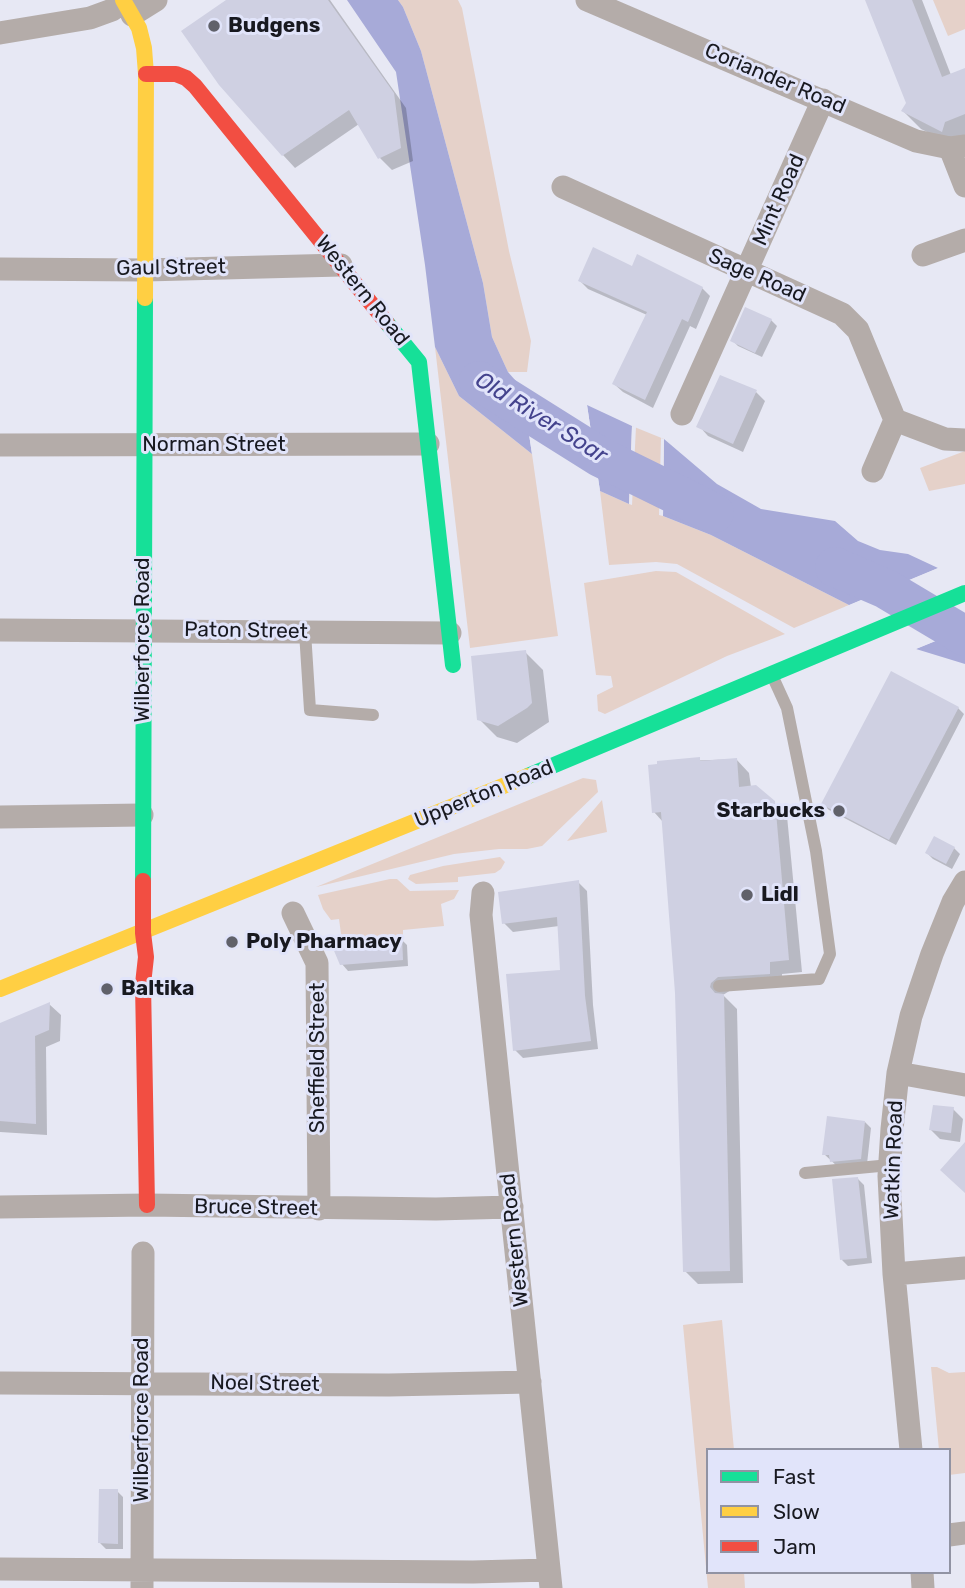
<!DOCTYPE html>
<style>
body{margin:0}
#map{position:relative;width:965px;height:1588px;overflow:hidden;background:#e7e8f4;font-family:Rubik,sans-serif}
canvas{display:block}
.legend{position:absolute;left:706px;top:1448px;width:245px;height:126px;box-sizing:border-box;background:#e1e4fa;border:2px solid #9193a3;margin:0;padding:9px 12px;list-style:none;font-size:21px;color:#181920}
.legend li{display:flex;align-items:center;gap:14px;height:35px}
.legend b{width:35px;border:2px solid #9193a3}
</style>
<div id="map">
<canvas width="965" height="1588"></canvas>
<ul class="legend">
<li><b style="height:9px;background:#16e098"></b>Fast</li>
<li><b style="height:9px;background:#ffcf43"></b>Slow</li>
<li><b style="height:9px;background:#f24e42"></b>Jam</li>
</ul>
</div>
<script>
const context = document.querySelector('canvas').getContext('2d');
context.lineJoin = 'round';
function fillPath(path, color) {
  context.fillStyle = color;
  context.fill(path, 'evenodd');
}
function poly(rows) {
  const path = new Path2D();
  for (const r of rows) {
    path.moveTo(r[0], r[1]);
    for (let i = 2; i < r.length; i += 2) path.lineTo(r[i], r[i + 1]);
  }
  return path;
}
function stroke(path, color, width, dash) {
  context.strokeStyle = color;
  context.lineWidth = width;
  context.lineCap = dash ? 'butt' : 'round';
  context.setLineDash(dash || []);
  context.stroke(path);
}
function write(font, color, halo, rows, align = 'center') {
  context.font = font + ' Rubik,sans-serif';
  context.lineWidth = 6;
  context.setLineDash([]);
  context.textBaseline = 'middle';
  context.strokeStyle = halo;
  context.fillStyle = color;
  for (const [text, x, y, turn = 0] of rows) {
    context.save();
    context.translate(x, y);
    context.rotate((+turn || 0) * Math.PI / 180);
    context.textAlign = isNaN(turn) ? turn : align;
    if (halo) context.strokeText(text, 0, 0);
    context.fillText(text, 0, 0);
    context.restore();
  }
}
const green = poly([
 [398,0,458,0,462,8,509,251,531,341,527,372,508,372,492,337,483,283,421,51,403,7],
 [933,0,965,0,965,29,948,36],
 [435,347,459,396,532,454,558,636,470,648],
 [632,426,664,439,663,516,711,535,849,605,794,628,677,564,656,562,609,565,600,491,629,504],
 [965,451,965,484,929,491,920,468],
 [656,571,676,572,785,634,727,656,605,714,598,711,597,695,613,687,611,676,596,675,584,583],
 [583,778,596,780,598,792,542,846,527,849,499,849,454,854,316,887],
 [602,800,607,832,567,841],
 [500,857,505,862,501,869,495,873,458,877,458,882,416,884,408,879,410,875,443,866],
 [390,879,397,879,410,891,459,890,454,899,441,904,444,926,403,930,403,935,342,941,339,919,331,920,323,909,318,895],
 [722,1320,734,1450,708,1450,708,1572,744,1572,745,1588,708,1588,683,1325],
 [931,1367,937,1367,949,1373,965,1372,965,1473,949,1475,949,1450,939,1450]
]);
const water = poly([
 [347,0,398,0,403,7,421,51,483,283,492,337,508,372,522,388,532,454,459,396,435,347,425,265,396,72],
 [587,405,632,426,629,504,600,491],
 [664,439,717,484,761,509,835,521,858,541,880,550,908,554,938,568,849,605,711,535,663,516],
 [965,629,965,664,916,649]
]);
const pier = poly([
 [522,388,526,389,535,455,532,454],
 [584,405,587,405,600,491,596,488],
 [632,426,636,427,632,505,629,504],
 [661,438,664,439,663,516,659,515],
 [941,567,939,571,850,608,845,607],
 [965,626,965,629,913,650,915,646]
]);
const shadow = poly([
 [229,0,330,0,406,108,413,161,392,170,380,158,359,124,295,168,283,155],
 [867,0,922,0,951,75,965,70,965,139,959,148,921,129,903,111,908,103],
 [633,269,702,288,710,296,696,329,690,326,653,408,623,392,614,384,647,315,588,289,580,281],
 [771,320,777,326,762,357,738,346,732,340],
 [756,392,765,401,743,452,708,436,699,426],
 [525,652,543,670,549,722,517,743,497,737,479,719],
 [958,708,964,714,896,845,829,810,823,804],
 [736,759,749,773,751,787,773,802,787,816,802,972,782,974,782,986,731,990,723,995,737,1009,743,1283,698,1284,685,1271,678,1012,663,822,654,812,659,762],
 [954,848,960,854,952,869,933,859,927,853],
 [578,882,587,891,593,1005,598,1049,523,1058,515,1050,562,972,559,926,513,932,504,923],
 [401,939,407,945,408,966,348,971,342,964],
 [49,1004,61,1015,60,1041,46,1047,47,1135,0,1132,0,1025],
 [953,1109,963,1119,960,1142,940,1139,931,1130],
 [865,1122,871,1128,867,1164,838,1167,824,1154],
 [858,1179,864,1185,872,1263,848,1266,842,1260],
 [117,1491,123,1497,123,1549,106,1549,100,1543]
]);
const river = poly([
 [479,381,600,457,714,513],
 [835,567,886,589,965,636]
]);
const building = poly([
 [226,0,328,0,394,93,401,148,378,159,349,110,282,156,219,85,181,31],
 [865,0,912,0,942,77,965,68,965,114,945,122,942,132,901,111,906,103],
 [593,247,632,266,637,254,703,287,688,322,682,319,645,400,612,384,647,312,578,281],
 [745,307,772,319,755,353,730,341],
 [720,375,757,390,733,444,696,427],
 [526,650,532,703,527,708,498,726,477,720,471,656],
 [891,671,959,707,889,840,821,804],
 [700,757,700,761,737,758,739,787,756,785,775,801,789,960,770,962,770,974,718,977,711,983,710,987,715,993,724,994,730,1271,683,1272,675,993,661,812,652,813,648,765,657,764,657,761],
 [934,836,955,847,946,864,925,853],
 [579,880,585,996,591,1041,513,1051,506,974,560,970,557,917,502,924,498,892],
 [402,938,403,960,340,965,332,946],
 [50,1002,49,1030,35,1036,36,1124,0,1121,0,1023],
 [933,1105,954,1107,951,1133,929,1130],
 [827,1116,865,1121,861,1159,830,1162,829,1155,822,1155],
 [965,1142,965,1193,940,1170],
 [858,1177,867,1258,840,1260,832,1179],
 [99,1489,118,1489,118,1544,98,1543]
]);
const lane = poly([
 [305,632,310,710,373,715],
 [719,986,819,979,830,954,816,851,787,708,771,673],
 [805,1173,890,1165]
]);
const street = poly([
 [587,0,916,141,950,148,965,146],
 [132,15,156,0],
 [0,33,90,18,112,10,124,2],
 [950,148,965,186],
 [563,187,842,314,858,330,895,420,945,439,965,440],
 [923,255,965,240],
 [0,269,145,270,341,265],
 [682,414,823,100],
 [0,445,428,444],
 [873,471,895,420],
 [0,630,450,633],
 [0,817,142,815],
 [483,893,481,915,551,1588],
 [293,913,317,963,319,1209],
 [898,1073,965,1085],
 [0,1207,147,1205,436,1209,512,1207],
 [894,1274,965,1268],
 [0,1383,389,1385,530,1382],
 [911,1450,894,1274,889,1176,892,1129,898,1073,911,1016,932,954,953,902,965,882],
 [949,1535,965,1533],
 [0,1569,473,1572,549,1570],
 [922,1572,923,1588],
 [142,1588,143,1253]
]);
const fast = poly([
 [387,323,419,362,453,665],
 [528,776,965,593],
 [143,881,145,298]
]);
const slow = poly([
 [123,0,139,28,144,48,146,74,145,298],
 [0,989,528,776]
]);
const jam = poly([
 [146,74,176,74,186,78,195,86,387,323],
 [143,881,143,933,146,957,143,984,147,1205]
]);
const markers = [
 [214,26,7,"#60616a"],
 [839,811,7,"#60616a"],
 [747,895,7,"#60616a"],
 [232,942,7,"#60616a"],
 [107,989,7,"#60616a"]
];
const poiNames = [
 ["Budgens",228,26],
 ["Starbucks",825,811,"right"],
 ["Lidl",761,895],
 ["Poly Pharmacy",246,942],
 ["Baltika",121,989]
];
const streetNames = [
 ["Coriander Road",775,79,23],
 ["Mint Road",779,200,-66],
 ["Gaul Street",171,268,-1],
 ["Sage Road",757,276,24],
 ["Western Road",362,291,51],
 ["Norman Street",214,445],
 ["Paton Street",246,631,1],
 ["Wilberforce Road",143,640,-90],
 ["Upperton Road",484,794,-22],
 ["Sheffield Street",318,1058,-90],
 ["Watkin Road",894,1160,-88],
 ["Bruce Street",256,1208,1],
 ["Western Road",515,1240,-96],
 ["Noel Street",265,1384,1],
 ["Wilberforce Road",142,1420,-90]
];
const waterNames = [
 ["Old River Soar",541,418,32]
];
fillPath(green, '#e5d1c9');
fillPath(water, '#a7aad8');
fillPath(pier, '#e7e8f4');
fillPath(shadow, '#0003');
stroke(river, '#a7aad8', 40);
fillPath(building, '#cfd0e2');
stroke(lane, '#b4aca9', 12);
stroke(street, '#b4aca9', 23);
stroke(fast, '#16e098', 16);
stroke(slow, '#ffcf43', 16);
stroke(jam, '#f24e42', 16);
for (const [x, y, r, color] of markers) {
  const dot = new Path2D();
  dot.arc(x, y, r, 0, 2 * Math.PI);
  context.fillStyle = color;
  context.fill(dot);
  stroke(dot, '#e1e4fa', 2.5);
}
write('bold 21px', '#181920', '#e1e4fa', poiNames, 'left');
write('21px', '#181920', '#e1e4fa', streetNames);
write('italic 23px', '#44438d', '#e1e4fa', waterNames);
</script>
